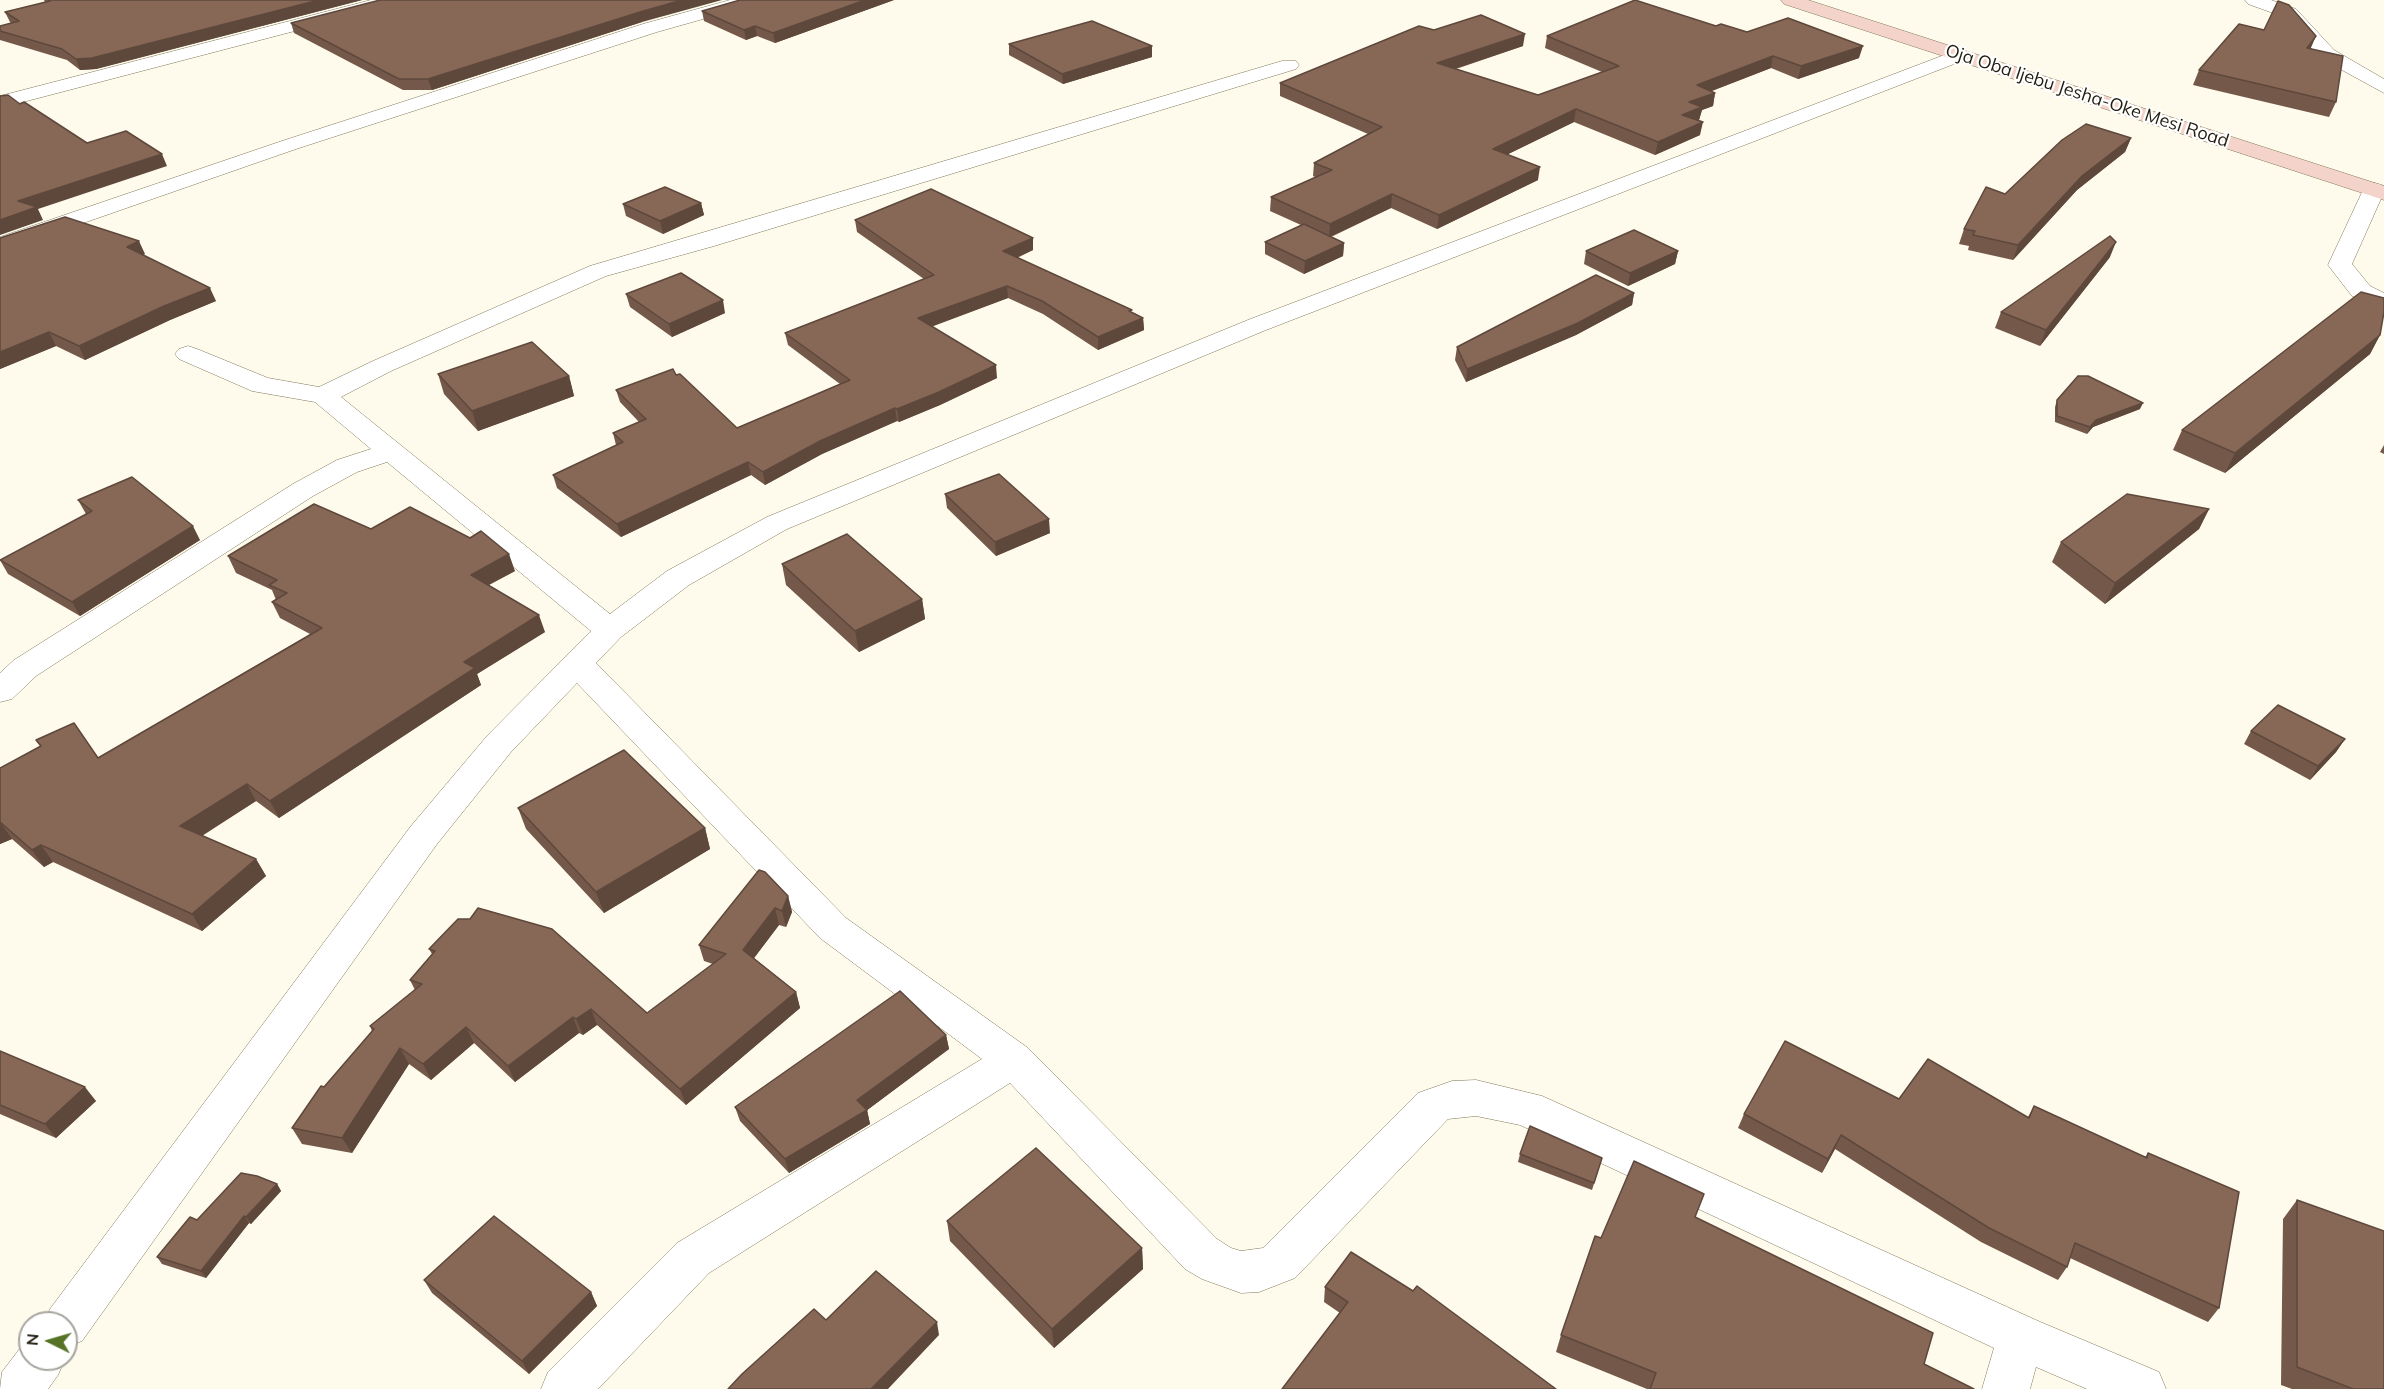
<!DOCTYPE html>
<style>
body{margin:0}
#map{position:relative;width:2384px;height:1389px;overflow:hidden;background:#fefbec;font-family:Mulish,sans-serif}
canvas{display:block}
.north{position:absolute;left:18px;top:1311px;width:60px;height:60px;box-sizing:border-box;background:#fff;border:2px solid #a6a59f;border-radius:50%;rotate:275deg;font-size:16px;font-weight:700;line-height:24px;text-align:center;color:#201d10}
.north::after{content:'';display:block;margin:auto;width:21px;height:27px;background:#557227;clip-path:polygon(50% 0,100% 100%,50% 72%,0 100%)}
</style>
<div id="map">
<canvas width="2384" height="1389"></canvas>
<div class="north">N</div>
</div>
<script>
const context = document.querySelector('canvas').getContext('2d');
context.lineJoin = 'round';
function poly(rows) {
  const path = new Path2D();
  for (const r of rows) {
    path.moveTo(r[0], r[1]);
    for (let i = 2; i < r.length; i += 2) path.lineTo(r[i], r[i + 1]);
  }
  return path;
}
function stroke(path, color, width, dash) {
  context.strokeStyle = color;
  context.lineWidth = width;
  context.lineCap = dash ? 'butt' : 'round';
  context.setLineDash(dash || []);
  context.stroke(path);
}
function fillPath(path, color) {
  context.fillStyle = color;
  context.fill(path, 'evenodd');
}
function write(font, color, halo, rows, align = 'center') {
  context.font = font + ' Mulish,sans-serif';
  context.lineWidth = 4.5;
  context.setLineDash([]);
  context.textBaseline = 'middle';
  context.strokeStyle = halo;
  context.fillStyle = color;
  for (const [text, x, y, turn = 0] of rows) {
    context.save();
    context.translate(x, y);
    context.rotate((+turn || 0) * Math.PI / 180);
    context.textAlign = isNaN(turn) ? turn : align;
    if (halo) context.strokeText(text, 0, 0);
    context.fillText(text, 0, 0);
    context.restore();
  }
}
const minor = poly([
 [371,0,401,0,398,4,0,108,0,96,371,0],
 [730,0,759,0,756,4,657,32,296,149,0,252,0,237,282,141,643,24,730,0],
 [2245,0,2271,0,2296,9,2334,50,2384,79,2384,93,2320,58,2284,17,2248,4,2245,0],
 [1960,49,1970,55,1967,59,1266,330,787,529,689,585,621,637,596,663,846,918,1028,1048,1217,1239,1231,1248,1241,1251,1263,1248,1418,1093,1452,1081,1476,1080,1542,1096,2038,1321,2159,1372,2166,1389,2087,1389,2036,1367,2030,1389,1982,1389,1994,1348,1520,1125,1476,1116,1448,1119,1295,1278,1259,1292,1241,1293,1202,1279,1185,1269,1010,1083,709,1273,598,1389,541,1389,548,1372,677,1243,982,1059,820,938,577,683,511,752,437,844,82,1341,66,1347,66,1323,44,1323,50,1309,411,826,487,736,591,631,387,462,357,472,313,496,36,676,12,699,0,702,0,673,14,660,293,484,337,460,371,449,315,402,252,391,179,359,175,354,179,349,188,346,197,349,268,378,319,387,373,361,590,266,1282,61,1296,61,1299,65,1296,69,714,246,606,276,391,371,341,397,610,614,667,571,767,517,1248,320,1960,49],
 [2374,183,2382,185,2384,192,2352,264,2370,286,2384,293,2384,309,2352,296,2328,265,2363,190,2366,185,2374,183],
 [30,1341,30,1359,65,1359,58,1375,48,1389,0,1389,2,1372,24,1343,30,1341]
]);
const secondary = poly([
 [1781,0,1808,0,2384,186,2384,200,1784,4,1781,0]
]);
const wall = poly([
 [44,0,362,0,96,69,80,70,67,60,0,40,0,26,11,23,10,22,5,12,45,2],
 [894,0,775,43,757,36,746,40,704,21,702,11],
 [642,22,432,90,403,90,294,33,291,23],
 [1716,26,1747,32,1859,58,1798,79,1771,68,1711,91,1715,93,1713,106,1702,110,1699,120,1698,120,1700,135,1655,155,1574,122,1508,154,1538,180,1437,229,1391,208,1331,237,1344,243,1343,256,1304,274,1265,254,1265,242,1301,225,1270,211,1271,197,1315,177,1313,176,1314,163,1368,134,1280,96,1280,83,1434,30,1523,46,1456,69,1538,95,1602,72,1545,48,1547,36],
 [1009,44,1152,57,1063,84,1009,55],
 [2311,49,2336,102,2329,117,2193,85,2199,70],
 [2131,138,2125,152,2077,190,2013,260,1968,250,1969,246,1959,244,1964,229,2005,194],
 [701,203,704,215,663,234,626,216,623,204],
 [855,220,1033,238,1033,250,1017,258,1143,318,1144,330,1098,350,1043,314,1008,298,931,327,997,378,940,405,899,422,897,421,822,454,765,485,751,475,621,537,557,488,553,475,616,445,613,433,639,422,620,402,616,390,676,375,737,428,840,384,788,345,785,333,924,279,857,232],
 [0,238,145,254,143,255,216,301,170,320,85,360,56,346,0,369],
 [1586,251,1678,251,1675,264,1628,286,1584,264],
 [2110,257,2040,346,1995,328,2001,312],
 [1634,293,1632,305,1576,335,1466,382,1455,360,1457,347],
 [626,294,725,313,672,337,630,307],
 [2380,335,2370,354,2225,473,2173,450,2182,430],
 [438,374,569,376,574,396,478,431,444,394],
 [2057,400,2140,409,2093,427,2087,434,2055,422,2055,407],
 [2384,445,2384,454,2380,452],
 [945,494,1050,533,996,556,947,508],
 [78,500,200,540,80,616,8,574,0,560,86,514],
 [2209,509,2199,529,2105,604,2052,562,2061,542],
 [371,529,515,571,489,585,545,632,477,674,481,685,279,818,256,801,202,836,256,859,266,876,202,931,53,862,44,867,12,839,0,844,0,768,40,746,36,740,98,758,310,634,280,618,272,602,276,600,272,590,236,573,228,556],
 [782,564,922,599,925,619,859,652,786,585],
 [2251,731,2345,739,2336,752,2310,780,2244,744],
 [518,808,705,828,710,849,604,913,526,829],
 [788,896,792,912,786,927,779,925,754,958,796,992,800,1008,686,1105,597,1025,583,1035,579,1033,515,1082,474,1043,431,1080,409,1064,352,1153,302,1144,292,1128,324,1087,372,1031,370,1026,415,990,410,980,432,954,429,949,647,1013,713,964,704,961,699,945],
 [946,1035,949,1049,867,1110,870,1124,789,1173,740,1121,735,1107],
 [0,1051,96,1101,56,1138,0,1114],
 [1899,1099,2028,1117,2034,1106,2145,1157,2148,1153,2219,1308,2208,1322,2070,1258,2067,1267,2058,1280,1981,1242,1835,1149,1822,1173,1738,1128,1744,1114],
 [1520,1154,1602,1158,1592,1190,1518,1162],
 [277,1184,281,1191,251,1224,249,1223,206,1278,162,1264,157,1257,197,1220],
 [2297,1200,2384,1389,2292,1389,2281,1385,2283,1219],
 [1696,1217,1924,1364,1974,1389,1647,1389,1556,1352,1561,1335],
 [947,1221,1142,1248,1143,1269,1054,1348,950,1241],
 [424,1280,591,1292,597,1306,529,1374,432,1293],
 [1325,1287,1556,1389,1340,1313,1324,1302]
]);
const shadedWall = poly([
 [319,0,362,0,96,69,80,70,76,59],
 [682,0,722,0,642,22,432,90,428,79,640,12],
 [865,0,894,0,775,43,773,33],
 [755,26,757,36,746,40,744,30],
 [1525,34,1523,46,1436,75,1437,63],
 [2316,36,2310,50,2307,48],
 [1152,46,1152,57,1063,84,1062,74],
 [1863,46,1859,58,1798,79,1801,66],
 [1773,56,1771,68,1694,98,1697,85],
 [1715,93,1713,106,1702,110,1699,120,1680,127,1682,115,1689,102],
 [1576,109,1574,122,1492,162,1493,149],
 [1703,122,1700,135,1655,155,1658,142],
 [2131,138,2125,152,2077,190,2013,260,2018,245,2082,176],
 [162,154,167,166,38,209,43,220,0,235,0,220,18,201],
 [1540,167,1538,180,1437,229,1439,215],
 [1392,194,1391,208,1329,237,1330,224],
 [701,203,704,215,663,234,660,221],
 [1033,238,1033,250,1004,263,1003,251],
 [139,241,145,254,133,260,127,247],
 [2116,242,2110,257,2040,346,2046,330],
 [1344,243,1343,256,1304,274,1305,261],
 [1678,251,1675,264,1628,286,1630,273],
 [1007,286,1008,298,919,331,918,318],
 [210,288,216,301,170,320,85,360,79,346,164,306],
 [1634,293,1632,305,1576,335,1466,382,1467,369],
 [723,300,725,313,672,337,669,324],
 [1143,318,1144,330,1098,350,1098,337],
 [49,332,56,346,0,369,0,352],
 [2380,335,2370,354,2225,473,2235,453],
 [996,365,997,378,940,405,899,422,897,409],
 [569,376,574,396,478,431,472,411],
 [2143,403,2140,409,2093,427,2087,434,2090,427,2096,420],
 [895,408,897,421,822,454,765,485,763,472,820,441],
 [748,462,751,475,621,537,617,524],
 [2209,509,2199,529,2105,604,2115,583],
 [1049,519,1050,533,996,556,995,542],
 [193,526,200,540,80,616,72,602],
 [509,554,515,571,477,591,471,575],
 [922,599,925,619,859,652,855,631],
 [539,615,545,632,477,674,481,685,279,818,270,801,464,662],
 [2345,739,2336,752,2310,780,2318,766],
 [247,784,256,801,190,843,180,826],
 [0,822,12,839,0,844],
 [705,828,710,849,604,913,596,892],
 [41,845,53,862,44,867,32,850],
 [256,859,266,876,202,931,192,914],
 [788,896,792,912,786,927,782,911],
 [775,908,779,925,748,966,743,950],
 [796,992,800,1008,686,1105,680,1089],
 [591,1009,597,1025,583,1035,576,1019],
 [573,1017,579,1033,515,1082,508,1066],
 [466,1027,474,1043,431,1080,423,1064],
 [946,1035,949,1049,866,1111,867,1110,870,1124,789,1173,785,1159,857,1100],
 [400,1048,409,1064,352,1153,342,1138],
 [85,1087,96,1101,56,1138,45,1124],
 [1841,1135,1835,1149,1822,1173,1828,1159],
 [277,1184,281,1191,251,1224,246,1217],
 [244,1216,249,1223,206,1278,201,1271],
 [1142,1248,1143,1269,1054,1348,1052,1329],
 [591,1292,597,1306,529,1374,522,1361],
 [937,1322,939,1335,888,1389,871,1389]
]);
const building = poly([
 [49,0,319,0,92,58,76,59,62,49,0,31,0,26,19,21,5,12,50,1,49,0],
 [380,0,682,0,640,12,428,79,399,79,291,23,380,0],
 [740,0,865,0,773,33,755,26,744,30,702,11,740,0],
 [1635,0,1716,26,1721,24,1747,32,1788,18,1863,46,1801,66,1773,56,1697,85,1715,93,1689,102,1702,107,1682,115,1703,122,1658,142,1576,109,1493,149,1540,167,1439,215,1392,194,1330,224,1271,197,1332,170,1314,163,1382,127,1280,83,1419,26,1434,30,1481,15,1525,34,1437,63,1538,95,1619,66,1547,36,1635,0],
 [2278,1,2289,5,2316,36,2307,48,2343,56,2336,102,2199,70,2239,24,2264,30,2278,1],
 [1092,21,1152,46,1062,74,1009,44,1092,21],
 [8,95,20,104,24,102,87,143,126,131,162,154,18,201,37,207,0,220,0,96,8,95],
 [2086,124,2131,138,2082,176,2018,245,1973,235,1975,231,1964,229,1986,187,2005,194,2062,140,2086,124],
 [665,187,701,203,660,221,623,204,665,187],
 [931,189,1033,238,1003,251,1132,310,1129,311,1143,318,1098,337,1042,301,1007,286,918,318,996,365,939,392,897,409,895,408,820,441,763,472,748,462,617,524,553,475,623,442,613,433,646,419,616,390,673,369,676,375,680,374,737,428,850,380,785,333,934,275,855,220,931,189],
 [65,217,139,241,127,247,210,288,164,306,79,346,49,332,0,352,0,238,65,217],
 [1304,224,1344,243,1305,261,1265,242,1304,224],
 [1634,230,1678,251,1630,273,1586,251,1634,230],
 [2110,236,2116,242,2046,330,2001,312,2110,236],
 [681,273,723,300,669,324,626,294,681,273],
 [1596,275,1634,293,1578,323,1467,369,1457,347,1596,275],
 [2361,292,2384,298,2384,312,2380,335,2235,453,2182,430,2361,292],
 [532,342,569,376,472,411,438,374,532,342],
 [2078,376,2088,376,2143,403,2096,420,2090,427,2057,416,2057,400,2078,376],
 [999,474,1049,519,995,542,945,494,999,474],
 [132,477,193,526,72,602,0,560,92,511,78,500,132,477],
 [2127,494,2209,509,2115,583,2061,542,2127,494],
 [314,504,371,529,410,507,470,538,481,531,509,554,471,575,539,615,464,662,475,668,270,801,247,784,180,826,256,859,192,914,41,845,32,850,0,822,0,768,41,746,36,740,74,723,98,758,322,628,272,602,287,593,269,585,277,580,228,556,314,504],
 [847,534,922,599,855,631,782,564,847,534],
 [2278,705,2345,739,2318,766,2251,731,2278,705],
 [624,750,705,828,596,892,518,808,624,750],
 [759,870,765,872,788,896,782,911,775,908,743,950,796,992,680,1089,591,1009,576,1019,573,1017,508,1066,466,1027,423,1064,400,1048,342,1138,292,1128,321,1086,324,1087,374,1029,370,1026,422,984,410,980,435,951,429,949,458,919,470,919,478,908,552,929,647,1013,726,954,699,945,759,870],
 [900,991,946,1035,857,1100,867,1110,785,1159,735,1107,900,991],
 [1785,1041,1899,1099,1928,1059,2029,1118,2034,1106,2147,1158,2148,1153,2239,1192,2219,1308,2075,1243,2067,1267,1989,1228,1841,1135,1828,1159,1744,1114,1785,1041],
 [0,1051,85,1087,45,1124,0,1105,0,1051],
 [1530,1126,1602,1158,1594,1183,1520,1154,1530,1126],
 [1036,1148,1142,1248,1052,1329,947,1221,1036,1148],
 [1634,1161,1704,1194,1695,1217,1933,1333,1924,1364,1974,1389,1650,1389,1656,1373,1561,1335,1595,1236,1601,1238,1634,1161],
 [241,1173,257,1176,277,1184,246,1217,244,1216,201,1271,157,1257,190,1217,197,1220,241,1173],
 [2297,1200,2384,1231,2384,1389,2353,1389,2297,1367,2297,1200],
 [494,1216,591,1292,522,1361,424,1280,494,1216],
 [1351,1252,1413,1291,1417,1286,1556,1389,1282,1389,1348,1302,1325,1287,1351,1252],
 [876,1271,937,1322,871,1389,728,1389,742,1374,814,1309,826,1320,876,1271]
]);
const farStreetnames = [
 ["Oja Oba Ijebu Jesha-Oke Mesi Road",2087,96,18]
];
stroke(minor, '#817958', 1);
stroke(secondary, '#817958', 1);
fillPath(minor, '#fff');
fillPath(secondary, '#f4d3ca');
fillPath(wall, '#74594a');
fillPath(shadedWall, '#5e483c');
fillPath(building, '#876756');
stroke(building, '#5e483c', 1.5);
write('18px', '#201d10', '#fff', farStreetnames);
</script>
